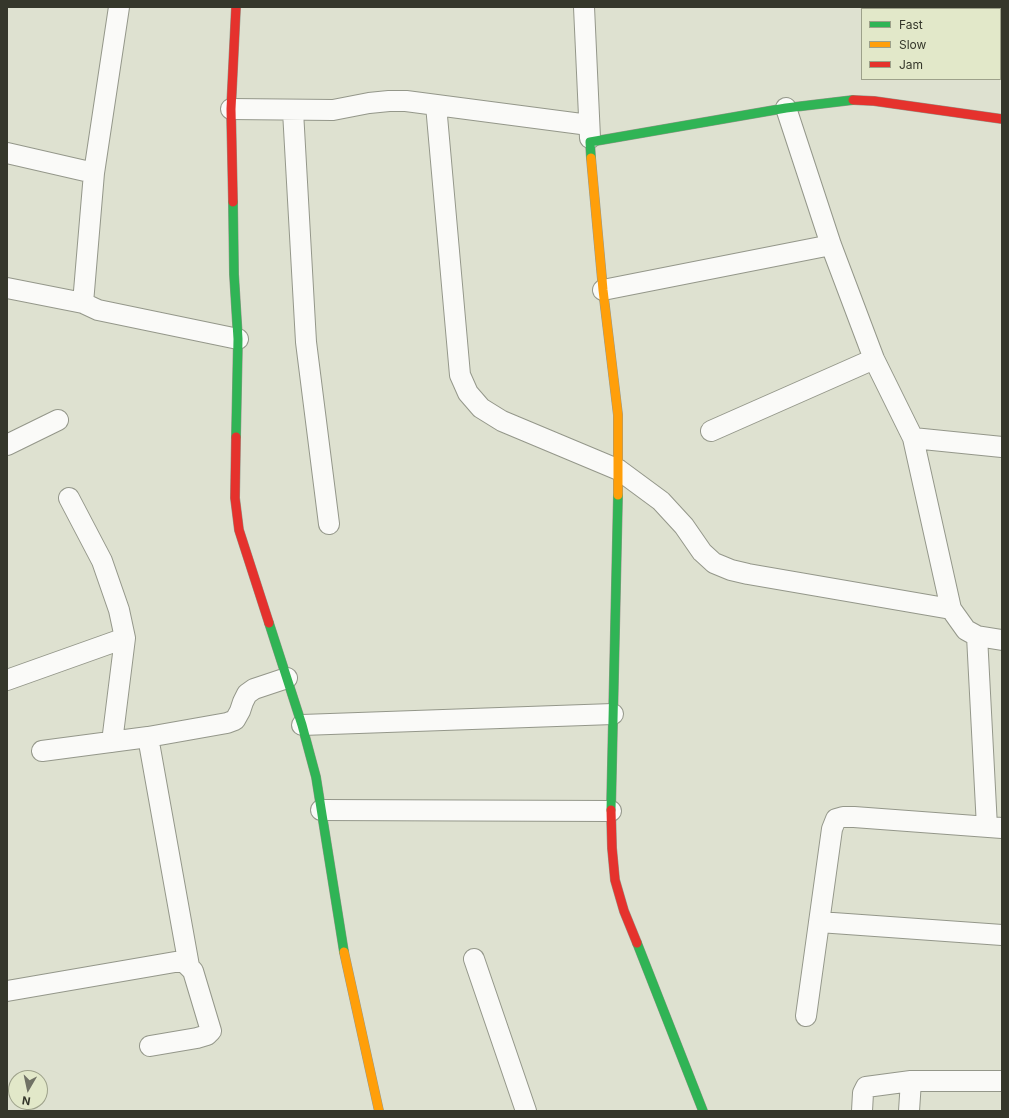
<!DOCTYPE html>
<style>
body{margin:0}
#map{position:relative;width:1009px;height:1118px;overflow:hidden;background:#dee1d0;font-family:Inter,sans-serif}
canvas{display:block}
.frame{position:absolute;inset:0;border:8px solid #35372b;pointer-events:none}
.legend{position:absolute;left:861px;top:8px;width:140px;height:72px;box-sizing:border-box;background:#e2e8c9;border:1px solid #9da18a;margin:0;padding:5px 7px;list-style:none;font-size:12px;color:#35372b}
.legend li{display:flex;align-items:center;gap:8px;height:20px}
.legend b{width:20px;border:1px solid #9da18a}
.north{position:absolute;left:8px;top:1070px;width:40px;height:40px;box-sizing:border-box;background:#e2e8c9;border:1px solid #9da18a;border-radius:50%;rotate:189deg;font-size:11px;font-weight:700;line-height:16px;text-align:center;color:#35372b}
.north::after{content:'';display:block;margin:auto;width:14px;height:18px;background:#707265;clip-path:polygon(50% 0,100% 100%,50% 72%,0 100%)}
</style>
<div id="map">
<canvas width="1009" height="1118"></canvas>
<div class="frame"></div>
<ul class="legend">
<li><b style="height:5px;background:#30b455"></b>Fast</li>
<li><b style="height:5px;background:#ff9f0a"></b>Slow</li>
<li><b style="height:5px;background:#e5322d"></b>Jam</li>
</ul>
<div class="north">N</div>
</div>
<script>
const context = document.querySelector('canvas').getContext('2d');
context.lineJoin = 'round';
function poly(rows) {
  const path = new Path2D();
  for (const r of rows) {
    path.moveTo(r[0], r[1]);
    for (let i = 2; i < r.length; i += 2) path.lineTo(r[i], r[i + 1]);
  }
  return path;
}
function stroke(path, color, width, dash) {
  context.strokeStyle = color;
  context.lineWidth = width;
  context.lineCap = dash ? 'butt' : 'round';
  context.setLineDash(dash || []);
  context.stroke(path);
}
const street = poly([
 [584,7,590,138],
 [436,105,460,375,468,393,481,408,502,421,619,470,661,501,684,526,702,552,714,563,731,570,748,574,951,609,966,630,977,636,1002,640],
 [786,108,831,245,874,359,913,438,951,609],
 [231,109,333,110,369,103,389,101,406,101,589,125],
 [293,111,306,342,329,524],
 [7,153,94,173],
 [7,288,83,303,98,310,238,339],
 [603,290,831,245],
 [83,303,94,173,119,7],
 [711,431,874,359],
 [913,438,1002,447],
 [7,445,58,420],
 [69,498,102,561,119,610,125,638,112,742],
 [977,636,987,827],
 [7,680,125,638],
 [302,725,613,714],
 [148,737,189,966],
 [42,751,148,737,227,723,235,720,240,711,243,702,247,694,254,689,287,678],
 [321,810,611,811],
 [819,922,1002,935],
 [474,959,526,1111],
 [7,991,175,962,184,962,193,971,211,1031,207,1035,197,1038,150,1046],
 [806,1016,832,829,836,819,843,817,854,817,1002,828],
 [862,1111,863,1093,866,1087,911,1081,1002,1081],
 [909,1111,911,1081]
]);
const fast = poly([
 [591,158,590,142,786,108,853,100],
 [233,202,234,274,238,339,236,437],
 [269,623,302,725,316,777,344,952],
 [611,810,618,495],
 [637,943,703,1111]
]);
const slow = poly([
 [591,158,603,290,618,415,618,495],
 [344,952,379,1111]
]);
const jam = poly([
 [853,100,874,101,1002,119],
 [233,202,231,109,236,7],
 [236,437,235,498,239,530,269,623],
 [611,810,612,848,615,880,624,911,637,943]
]);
stroke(street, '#94978a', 22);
stroke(fast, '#94978a', 10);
stroke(slow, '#94978a', 10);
stroke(jam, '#94978a', 10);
stroke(street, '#fafaf8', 20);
stroke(fast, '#30b455', 9);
stroke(slow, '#ff9f0a', 9);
stroke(jam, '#e5322d', 9);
</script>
